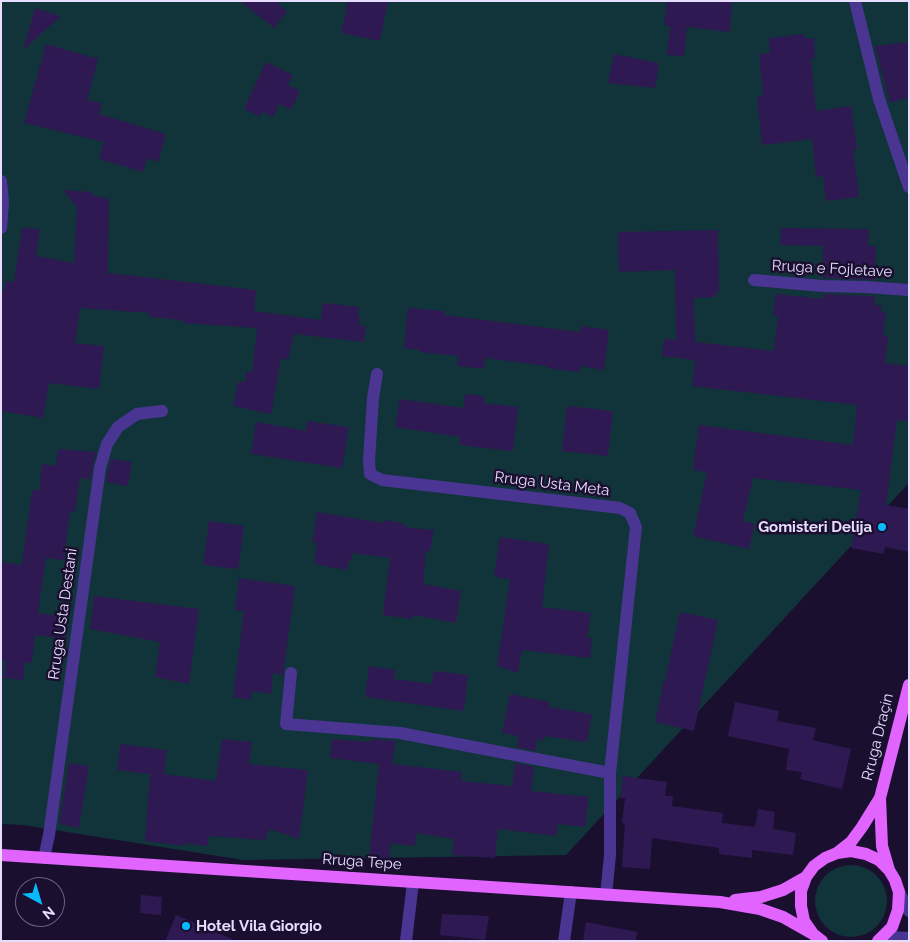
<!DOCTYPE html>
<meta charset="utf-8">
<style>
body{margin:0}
#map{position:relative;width:910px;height:942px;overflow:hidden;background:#1a0f2f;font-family:Raleway,sans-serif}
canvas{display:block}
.frame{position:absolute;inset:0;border:2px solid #e7ddff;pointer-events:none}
.north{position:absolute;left:15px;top:877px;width:50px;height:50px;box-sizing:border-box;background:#1a0f2f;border:1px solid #6c6182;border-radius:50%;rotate:141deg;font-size:14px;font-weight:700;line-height:20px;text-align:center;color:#e7ddff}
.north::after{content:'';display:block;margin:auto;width:18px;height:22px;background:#09b9ff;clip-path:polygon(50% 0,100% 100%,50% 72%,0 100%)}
</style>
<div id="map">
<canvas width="910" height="942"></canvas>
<div class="frame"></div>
<div class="north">N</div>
</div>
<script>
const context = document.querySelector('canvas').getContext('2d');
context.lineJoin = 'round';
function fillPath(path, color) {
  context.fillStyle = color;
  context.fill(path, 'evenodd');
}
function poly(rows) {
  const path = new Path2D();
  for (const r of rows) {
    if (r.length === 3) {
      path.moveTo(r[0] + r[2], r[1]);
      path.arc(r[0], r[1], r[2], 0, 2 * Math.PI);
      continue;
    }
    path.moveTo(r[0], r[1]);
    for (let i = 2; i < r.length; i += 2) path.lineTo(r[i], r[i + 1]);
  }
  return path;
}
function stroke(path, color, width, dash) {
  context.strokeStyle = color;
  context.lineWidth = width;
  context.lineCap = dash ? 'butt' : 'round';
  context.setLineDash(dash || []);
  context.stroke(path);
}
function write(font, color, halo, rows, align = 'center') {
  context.font = font + ' Raleway,sans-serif';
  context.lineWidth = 5;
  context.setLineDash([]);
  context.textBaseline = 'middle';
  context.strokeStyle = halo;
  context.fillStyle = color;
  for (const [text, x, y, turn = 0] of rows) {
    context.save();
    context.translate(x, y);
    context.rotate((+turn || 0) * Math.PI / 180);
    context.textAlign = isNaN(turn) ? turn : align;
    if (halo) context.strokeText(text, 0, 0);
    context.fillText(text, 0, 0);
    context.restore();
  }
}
const green = poly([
 [1,1,909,1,909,483,566,855,243,860,23,825,1,824],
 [851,901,36]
]);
const building = poly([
 [240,1,275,1,287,11,274,28],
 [348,1,388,1,380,41,341,33],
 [667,1,732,1,730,32,687,27,684,56,667,55,670,26,664,25],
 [35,8,61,16,23,50],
 [804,34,804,38,814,38,815,58,811,59,816,111,851,106,857,149,853,150,859,197,826,201,823,176,816,177,812,139,762,145,757,97,763,96,759,54,770,53,769,38],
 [909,42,909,97,890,103,875,46],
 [46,44,98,59,87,100,102,103,99,114,166,134,158,162,147,158,143,172,99,159,104,142,24,123],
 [614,54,659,63,655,88,608,83],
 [266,62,293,75,288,85,300,91,291,110,279,104,273,117,262,112,260,117,244,109],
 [63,190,92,192,92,195,109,199,108,273,256,290,254,311,321,320,323,303,359,307,358,316,360,317,359,325,366,326,364,342,294,334,288,360,281,358,271,414,233,406,238,382,245,382,246,371,252,372,257,328,182,323,183,320,149,317,150,313,80,308,75,343,104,346,99,389,49,383,43,418,1,411,1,298,6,281,14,282,22,228,40,229,36,256,74,263,77,207],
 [781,228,869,229,868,246,876,246,875,280,823,278,823,246,780,245],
 [718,230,719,293,716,293,716,297,694,298,695,342,774,351,778,316,773,316,776,294,823,299,823,294,875,296,875,305,881,306,881,312,886,312,883,335,888,336,885,363,909,366,909,422,897,420,886,505,909,509,909,552,885,547,884,554,851,548,861,490,753,478,743,521,755,524,749,549,693,536,707,472,693,470,699,425,853,445,857,405,692,386,695,360,662,356,664,339,676,340,675,270,619,272,618,232],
 [408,308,445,311,444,315,580,332,581,326,609,330,604,370,580,366,579,372,547,368,548,366,485,358,484,369,457,366,458,356,420,352,420,350,404,348],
 [465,394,484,396,484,403,518,407,513,451,459,445,460,437,395,427,400,399,464,408],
 [567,406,613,411,608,456,562,451],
 [307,421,349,427,342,468,251,454,256,422,306,431],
 [58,449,96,452,90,479,80,478,75,512,70,511,64,560,46,558,38,613,68,617,66,639,35,635,32,663,25,662,23,680,4,678,6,660,1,660,1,562,22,565,32,490,39,491,42,464,56,466],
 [111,459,132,462,128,486,106,482],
 [317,512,383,523,383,520,401,523,410,528,434,530,430,551,425,552,424,584,461,591,456,623,413,615,413,619,383,615,390,558,352,553,351,561,349,560,347,570,314,564,317,543,312,542],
 [209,521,244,526,238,569,203,565],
 [500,537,549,544,542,607,591,613,587,638,592,638,590,658,522,650,518,673,497,666,510,579,494,577],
 [239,578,295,586,283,675,273,673,271,694,252,691,251,700,233,697,244,611,235,610],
 [94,596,199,609,189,684,155,677,160,642,90,629],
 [680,612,718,620,694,731,655,722,664,681,665,681],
 [369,666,395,670,394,679,432,684,434,671,468,675,464,711,365,697],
 [510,694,550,702,549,707,592,714,587,742,545,736,544,741,537,739,536,751,517,747,518,736,502,733],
 [735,702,779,711,777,721,816,728,813,740,851,749,842,789,800,779,802,772,786,770,789,749,728,736],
 [222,739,252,742,249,764,308,770,299,839,270,829,265,840,209,836,208,846,184,843,184,846,145,841,150,774,117,770,120,744,167,750,164,774,216,781],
 [332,739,371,742,372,739,396,741,392,764,462,772,461,781,512,786,515,763,534,767,531,791,589,797,585,827,558,824,556,836,498,829,495,858,452,855,454,839,416,833,415,846,391,843,389,860,369,858,379,764,330,758],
 [69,763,89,766,79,828,59,824],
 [623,776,667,782,665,796,673,796,672,806,723,813,722,823,755,827,758,809,775,812,773,829,796,833,793,855,752,850,752,858,719,854,719,848,652,838,650,869,622,867,625,823,622,823,625,798,620,798],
 [141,895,162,897,161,915,140,913],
 [442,914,489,916,485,940,440,935],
 [176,915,236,941,165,941],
 [586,922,637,932,636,941,583,941]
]);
const minor = poly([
 [855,1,879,99,909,187],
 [1,181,3,203,1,228],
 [754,280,823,286,866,287,909,290],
 [377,374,373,398,369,461,370,474,382,480,620,508,630,513,636,527,610,773,610,855,606,895],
 [291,673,286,724,400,733,610,773],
 [44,858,49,835,100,468,107,444,118,427,137,414,162,411],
 [899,892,909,911],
 [879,940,894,937,909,938],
 [406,941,413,882],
 [564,941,571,892]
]);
const major = poly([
 [837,853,851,842,862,827,880,798],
 [1,855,720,902,760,909,783,917,813,934],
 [889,870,882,846,880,798,909,685],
 [735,900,761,897,783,890,806,877],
 [822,941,813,934,804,921,801,906,801,891,806,877,814,866,825,858,837,853,851,851,866,854,879,860,889,870,895,880,899,892,898,910,892,927,878,941]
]);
const markers = [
 [882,527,5,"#09b9ff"],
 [186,926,5,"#09b9ff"]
];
const streetNames = [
 ["Rruga e Fojletave",832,269,3],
 ["Rruga Usta Meta",552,484,7],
 ["Rruga Usta Destani",63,614,-82],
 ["Rruga Draçin",878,737,-76],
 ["Rruga Tepe",362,862,4]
];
const poiNames = [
 ["Gomisteri Delija",872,527],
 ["Hotel Vila Giorgio",196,926,"left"]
];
fillPath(green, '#11343a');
fillPath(building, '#2f1952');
stroke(minor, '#4a3592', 12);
stroke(major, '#e164ff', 12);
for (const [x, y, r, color] of markers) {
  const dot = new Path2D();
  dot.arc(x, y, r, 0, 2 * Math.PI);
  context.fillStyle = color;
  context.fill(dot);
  stroke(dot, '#1a0f2f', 2);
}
write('15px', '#e7ddff', '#1a0f2f', streetNames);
write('bold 15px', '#e7ddff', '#1a0f2f', poiNames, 'right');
</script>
